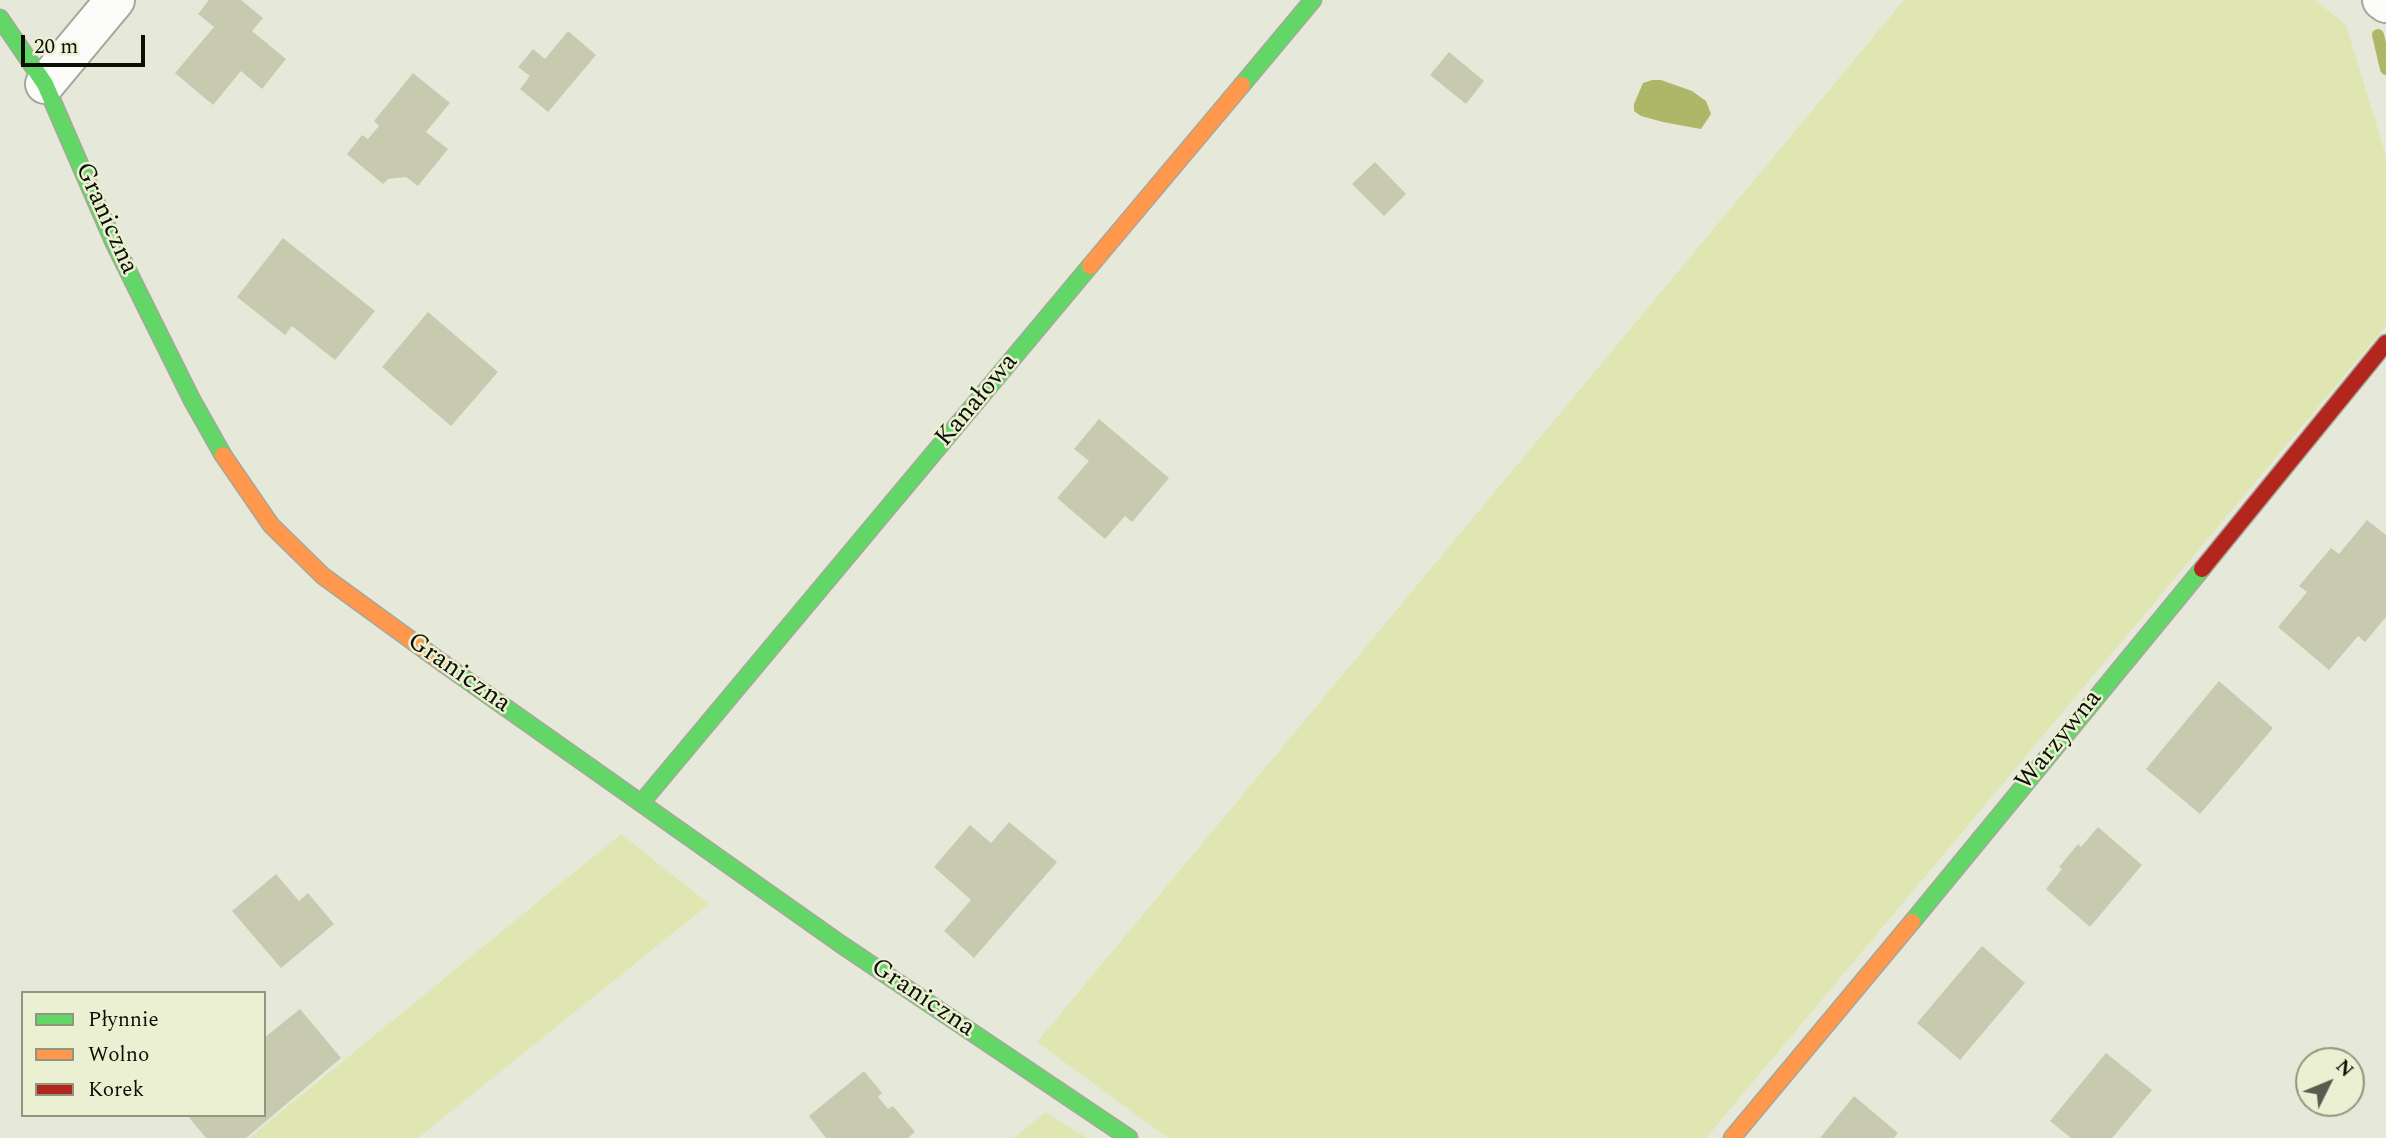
<!DOCTYPE html>
<meta charset="utf-8">
<style>
body{margin:0}
#map{position:relative;width:2386px;height:1138px;overflow:hidden;background:#e6e9d9;font-family:Spectral,serif}
canvas{display:block}
.legend{position:absolute;left:21px;top:991px;width:245px;height:126px;box-sizing:border-box;background:#ebf0d2;border:2px solid #929680;margin:0;padding:9px 12px;list-style:none;font-size:21px;color:#0d0f06}
.legend li{display:flex;align-items:center;gap:14px;height:35px}
.legend b{width:35px;border:2px solid #929680}
.north{position:absolute;left:2295px;top:1047px;width:70px;height:70px;box-sizing:border-box;background:#ebf0d2;border:2px solid #929680;border-radius:50%;rotate:47deg;font-size:19px;font-weight:700;line-height:28px;text-align:center;color:#0d0f06}
.north::after{content:'';display:block;margin:auto;width:24px;height:32px;background:#595b50;clip-path:polygon(50% 0,100% 100%,50% 72%,0 100%)}
.scale{position:absolute;left:21px;top:35px;width:124px;height:32px;box-sizing:border-box;border:4px solid #0d0f06;border-top:0;padding-left:9px;font-size:21px;line-height:24px;white-space:nowrap;color:#0d0f06;-webkit-text-stroke:5px #ebf0d2;paint-order:stroke}
</style>
<div id="map">
<canvas width="2386" height="1138"></canvas>
<ul class="legend">
<li><b style="height:9px;background:#63d668"></b>Płynnie</li>
<li><b style="height:9px;background:#ff974d"></b>Wolno</li>
<li><b style="height:9px;background:#b3261e"></b>Korek</li>
</ul>
<div class="north">N</div>
<div class="scale">20 m</div>
</div>
<script>
const context = document.querySelector('canvas').getContext('2d');
context.lineJoin = 'round';
function fillPath(path, color) {
  context.fillStyle = color;
  context.fill(path, 'evenodd');
}
function poly(rows) {
  const path = new Path2D();
  for (const r of rows) {
    path.moveTo(r[0], r[1]);
    for (let i = 2; i < r.length; i += 2) path.lineTo(r[i], r[i + 1]);
  }
  return path;
}
function stroke(path, color, width, dash) {
  context.strokeStyle = color;
  context.lineWidth = width;
  context.lineCap = dash ? 'butt' : 'round';
  context.setLineDash(dash || []);
  context.stroke(path);
}
function write(font, color, halo, rows, align = 'center') {
  context.font = font + ' Spectral,serif';
  context.lineWidth = 5;
  context.setLineDash([]);
  context.textBaseline = 'middle';
  context.strokeStyle = halo;
  context.fillStyle = color;
  for (const [text, x, y, turn = 0] of rows) {
    context.save();
    context.translate(x, y);
    context.rotate((+turn || 0) * Math.PI / 180);
    context.textAlign = isNaN(turn) ? turn : align;
    if (halo) context.strokeText(text, 0, 0);
    context.fillText(text, 0, 0);
    context.restore();
  }
}
const green = poly([
 [1904,0,2315,0,2346,25,2386,156,2386,326,1706,1138,1168,1138,1037,1042],
 [621,834,709,904,418,1138,249,1138],
 [1045,1112,1087,1138,1014,1138]
]);
const water = poly([
 [1652,80,1661,80,1692,91,1706,101,1711,114,1701,129,1663,122,1641,116,1634,111,1634,104,1643,83]
]);
const stream = poly([
 [2378,35,2386,69]
]);
const building = poly([
 [209,0,241,0,263,18,252,31,286,59,262,89,241,71,213,105,175,73,214,27,198,14],
 [568,31,596,55,548,112,520,89,530,76,518,67,533,49,545,59],
 [1449,52,1484,81,1466,104,1430,75],
 [413,73,450,103,426,132,448,149,418,186,406,177,388,179,383,184,347,154,362,135,368,139,379,126,374,121],
 [1375,162,1406,194,1384,216,1352,184],
 [283,238,375,311,335,360,292,326,285,335,237,297],
 [428,312,498,372,451,426,382,367],
 [1099,419,1169,478,1132,522,1125,516,1105,539,1057,498,1089,461,1074,449],
 [2367,520,2386,535,2386,617,2365,642,2358,636,2329,670,2278,627,2307,592,2299,586,2331,548,2339,554],
 [2219,681,2273,728,2200,814,2146,769],
 [1009,822,1057,862,974,958,944,931,971,900,934,867,970,825,991,843],
 [2098,827,2142,865,2090,927,2046,889,2062,869,2059,867,2078,844,2081,847],
 [276,874,299,901,308,893,334,924,281,968,232,911],
 [1982,946,2025,983,1960,1060,1917,1023],
 [300,1009,341,1058,246,1138,206,1138,187,1115,264,1115,264,1038],
 [2106,1053,2152,1090,2112,1138,2071,1138,2050,1121],
 [864,1071,882,1093,878,1097,888,1109,893,1106,915,1132,908,1138,826,1138,809,1116],
 [1854,1096,1898,1133,1894,1138,1820,1138]
]);
const street = poly([
 [2382,0,2386,3],
 [45,84,115,0]
]);
const fast = poly([
 [0,18,45,84,114,243,192,400,223,455],
 [1242,85,1313,0],
 [444,664,842,945,1129,1138],
 [642,802,1090,266],
 [1912,922,2202,569]
]);
const slow = poly([
 [1090,266,1242,85],
 [223,455,271,525,323,576,444,664],
 [1732,1138,1912,922]
]);
const jam = poly([
 [2202,569,2386,343]
]);
const streetNames = [
 ["Graniczna",105,219,66],
 ["Kanałowa",978,401,-50],
 ["Graniczna",458,674,35],
 ["Warzywna",2060,741,-51],
 ["Graniczna",922,999,34]
];
fillPath(green, '#dfe6b1');
fillPath(water, '#aeb667');
stroke(stream, '#aeb667', 12);
fillPath(building, '#c7caaf');
stroke(street, '#a5a79a', 42);
stroke(fast, '#a5a79a', 19);
stroke(slow, '#a5a79a', 19);
stroke(jam, '#a5a79a', 19);
stroke(street, '#fbfcf9', 38);
stroke(fast, '#63d668', 16);
stroke(slow, '#ff974d', 16);
stroke(jam, '#b3261e', 16);
write('26px', '#0d0f06', '#ebf0d2', streetNames);
</script>
